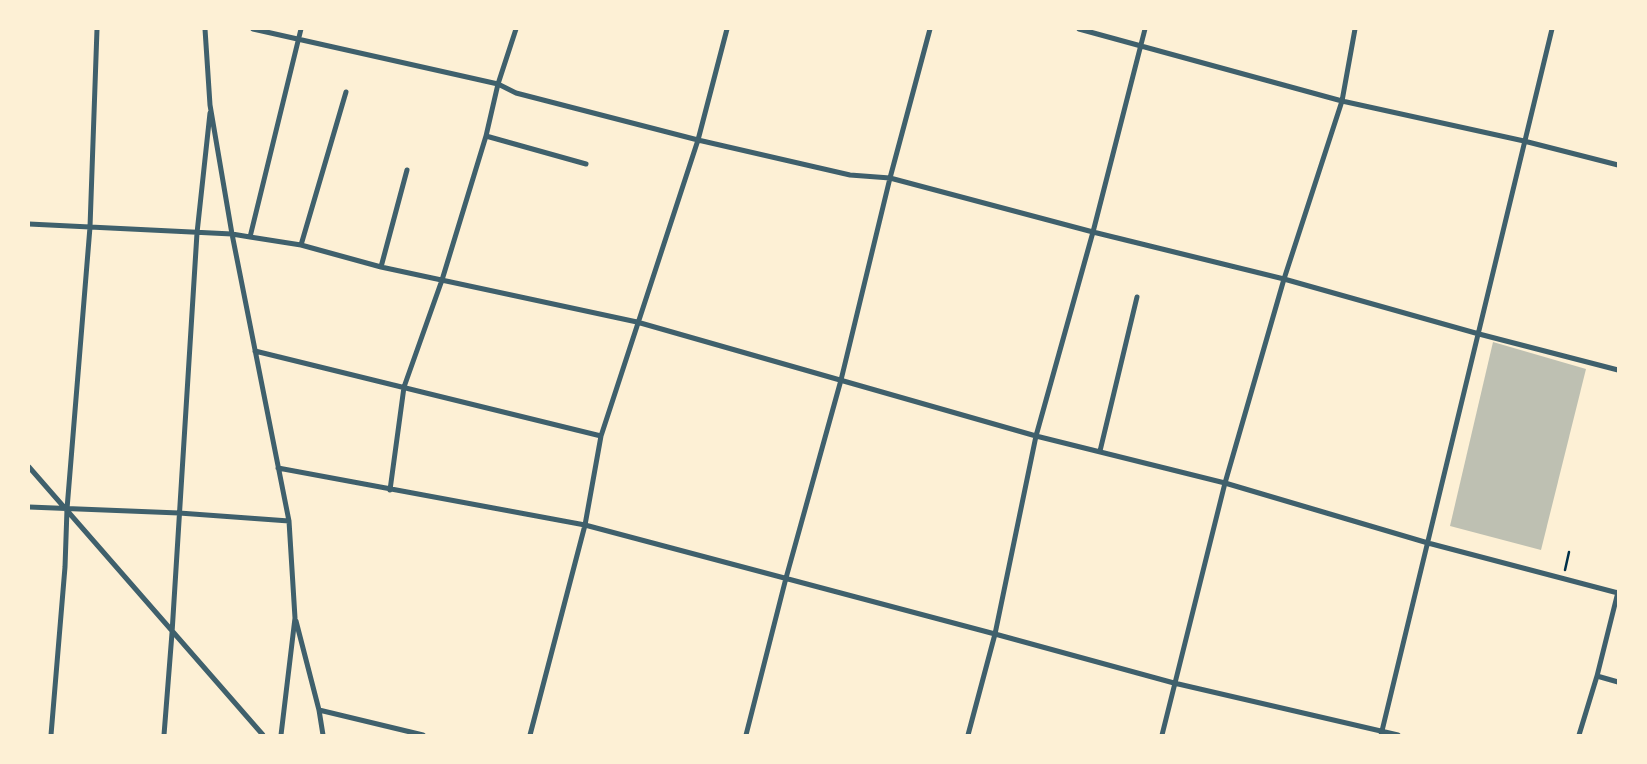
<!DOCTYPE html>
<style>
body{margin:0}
#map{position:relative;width:1647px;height:764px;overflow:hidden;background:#fdf0d5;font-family:"Alegreya Sans",sans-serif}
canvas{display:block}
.frame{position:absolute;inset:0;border:30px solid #fdf0d5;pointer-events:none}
</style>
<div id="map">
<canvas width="1647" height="764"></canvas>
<div class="frame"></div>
</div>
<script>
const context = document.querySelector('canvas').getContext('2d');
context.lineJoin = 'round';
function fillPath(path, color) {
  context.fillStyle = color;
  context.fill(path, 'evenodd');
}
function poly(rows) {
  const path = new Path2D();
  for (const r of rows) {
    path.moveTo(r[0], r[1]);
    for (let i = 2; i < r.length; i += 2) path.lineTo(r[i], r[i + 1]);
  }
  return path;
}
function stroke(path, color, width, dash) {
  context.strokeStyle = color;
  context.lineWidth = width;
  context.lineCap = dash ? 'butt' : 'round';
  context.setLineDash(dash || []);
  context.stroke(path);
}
const building = poly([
 [1493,342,1586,369,1541,550,1450,526]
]);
const path = poly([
 [1565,570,1569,552]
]);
const minor = poly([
 [205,29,210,105,232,234,289,521,295,618,281,735],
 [253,29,498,84,516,93,698,140,850,175,890,178,1093,232,1284,279,1479,334,1618,370],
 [1079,29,1342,101,1524,141,1618,165],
 [486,136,586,164],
 [29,224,232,234,250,237,301,245,381,267,637,322,1036,436,1225,483,1428,543,1618,593],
 [250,237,301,29],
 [301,245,346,92],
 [381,267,407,170],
 [255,351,601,436],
 [1100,451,1137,297],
 [29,467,263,735],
 [278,468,585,525,995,634,1174,683,1398,735],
 [390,490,404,387,442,280,486,136,498,84,516,29],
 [29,507,179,513,289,521],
 [296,621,319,710,323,735],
 [1597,676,1618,682],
 [319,710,423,735],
 [51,735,65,567,67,509,90,227,97,29],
 [164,735,172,633,197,233,210,113],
 [530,735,585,525,601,436,698,140,727,29],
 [746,735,786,578,841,380,890,178,930,29],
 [968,735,995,634,1036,436,1093,232,1145,29],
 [1162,735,1225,483,1284,279,1342,101,1355,29],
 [1381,735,1552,29],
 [1579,735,1597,676,1618,592]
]);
fillPath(building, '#bec0b2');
stroke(path, '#003049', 2.5);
stroke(minor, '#3f606c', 5);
</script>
